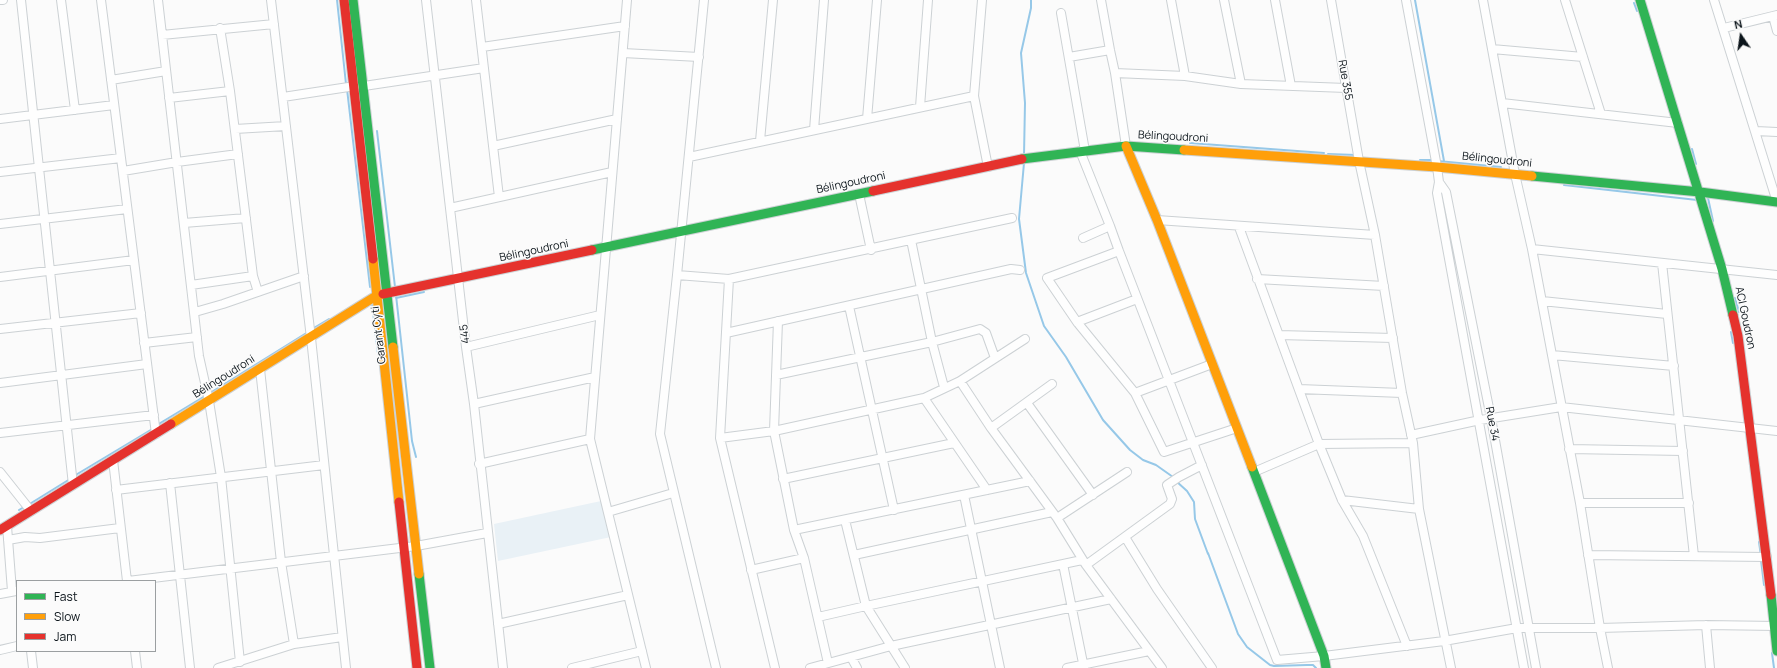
<!DOCTYPE html>
<meta charset="utf-8">
<style>
body{margin:0}
#map{position:relative;width:1777px;height:668px;overflow:hidden;background:#fbfbfb;font-family:Manrope,sans-serif}
canvas{display:block}
.legend{position:absolute;left:16px;top:580px;width:140px;height:72px;box-sizing:border-box;background:#fbfbfb;border:1px solid #9b9fa1;margin:0;padding:5px 7px;list-style:none;font-size:12px;color:#0b141a}
.legend li{display:flex;align-items:center;gap:8px;height:20px}
.legend b{width:20px;border:1px solid #9b9fa1}
.north{position:absolute;left:1721px;top:16px;width:40px;height:40px;-webkit-text-stroke:3px #fbfbfb;paint-order:stroke;rotate:347deg;font-size:11px;font-weight:700;line-height:16px;text-align:center;color:#0b141a}
.north::after{content:'';display:block;margin:auto;width:14px;height:18px;background:#0b141a;clip-path:polygon(50% 0,100% 100%,50% 72%,0 100%)}
</style>
<div id="map">
<canvas width="1777" height="668"></canvas>
<ul class="legend">
<li><b style="height:5px;background:#30b455"></b>Fast</li>
<li><b style="height:5px;background:#ff9f0a"></b>Slow</li>
<li><b style="height:5px;background:#e5322d"></b>Jam</li>
</ul>
<div class="north">N</div>
</div>
<script>
const context = document.querySelector('canvas').getContext('2d');
context.lineJoin = 'round';
function fillPath(path, color) {
  context.fillStyle = color;
  context.fill(path, 'evenodd');
}
function poly(rows) {
  const path = new Path2D();
  for (const r of rows) {
    path.moveTo(r[0], r[1]);
    for (let i = 2; i < r.length; i += 2) path.lineTo(r[i], r[i + 1]);
  }
  return path;
}
function stroke(path, color, width, dash) {
  context.strokeStyle = color;
  context.lineWidth = width;
  context.lineCap = dash ? 'butt' : 'round';
  context.setLineDash(dash || []);
  context.stroke(path);
}
function write(font, color, halo, rows, align = 'center') {
  context.font = font + ' Manrope,sans-serif';
  context.lineWidth = 3;
  context.setLineDash([]);
  context.textBaseline = 'middle';
  context.strokeStyle = halo;
  context.fillStyle = color;
  for (const [text, x, y, turn = 0] of rows) {
    context.save();
    context.translate(x, y);
    context.rotate((+turn || 0) * Math.PI / 180);
    context.textAlign = isNaN(turn) ? turn : align;
    if (halo) context.strokeText(text, 0, 0);
    context.fillText(text, 0, 0);
    context.restore();
  }
}
const built = poly([
 [601,501,611,537,498,561,494,524]
]);
const stream = poly([
 [337,0,346,84],
 [1415,0,1444,161],
 [1634,3,1637,11],
 [347,89,370,287],
 [377,131,395,287],
 [1190,143,1324,153],
 [1692,149,1696,164],
 [1328,154,1356,155],
 [1024,155,1025,103,1021,53,1031,8,1031,0],
 [1420,160,1434,160],
 [1438,161,1501,167],
 [1024,163,1019,219,1026,273,1044,326,1066,357,1103,420,1130,450,1143,460,1156,465,1173,477],
 [1564,185,1697,200],
 [1708,198,1713,221],
 [396,295,412,441,416,457],
 [396,298,424,292],
 [1735,298,1739,312],
 [372,303,378,354],
 [312,329,329,319],
 [1731,332,1733,343],
 [210,393,308,332],
 [157,425,205,396],
 [74,476,154,428],
 [1176,481,1187,491,1194,502,1195,519,1208,554],
 [28,505,70,479],
 [19,510,24,507],
 [1759,542,1761,556],
 [1208,553,1238,634,1247,647,1270,665,1274,666,1307,665,1313,665,1316,668],
 [1761,560,1764,585],
 [1772,653,1774,668]
]);
const street = poly([
 [0,0,3,0],
 [21,0,73,485],
 [61,0,75,110],
 [101,0,156,434],
 [158,0,199,356,209,401,221,477,240,662],
 [271,0,311,338,346,668],
 [426,0,466,347,474,404,503,668],
 [476,0,499,197],
 [627,0,590,439,646,668],
 [704,0,677,275,660,434,716,668],
 [982,0,974,96,988,167],
 [1101,0,1110,50,1115,73,1126,146],
 [1171,0,1185,76],
 [1224,0,1241,84],
 [1275,0,1291,86],
 [1331,0,1359,161,1375,235,1402,393,1413,443,1419,509,1451,668],
 [1406,0,1437,167,1439,182,1437,193,1524,668],
 [1483,0,1515,174,1532,249,1552,355,1580,503,1600,628,1608,668],
 [1565,0,1601,114],
 [1714,0,1777,202],
 [1061,13,1085,151],
 [1773,16,1777,31],
 [220,28,230,91,253,276,258,292],
 [1724,28,1777,15],
 [162,35,274,24],
 [482,47,625,26],
 [1492,49,1583,57],
 [623,53,699,57],
 [1069,57,1110,50],
 [1115,73,1185,76,1241,84,1346,88],
 [111,80,166,71],
 [364,86,484,68],
 [283,97,355,86],
 [169,98,230,91],
 [1502,103,1678,123],
 [920,107,928,0],
 [0,119,114,105],
 [867,119,877,0],
 [235,129,286,126],
 [814,130,824,0],
 [1756,131,1777,132],
 [760,141,773,0],
 [493,146,617,119],
 [1080,151,1110,226,1119,251,1277,660,1324,656,1444,641,1517,628,1600,628,1706,625,1777,626],
 [689,157,974,96],
 [123,171,177,162,238,154],
 [0,172,121,158],
 [1439,182,1446,192,1491,418,1536,668],
 [859,194,871,250],
 [450,208,612,172],
 [1157,220,1375,235],
 [184,223,246,218],
 [0,224,127,209],
 [1239,227,1319,444,1342,500,1363,536,1407,646],
 [1083,238,1110,226],
 [911,240,932,342,944,387],
 [1532,249,1777,275],
 [1119,251,1047,278,1077,322,1135,393,1164,452,1237,428],
 [1662,263,1694,556],
 [677,275,729,279,1012,218],
 [0,277,134,260],
 [729,279,720,438,775,668],
 [1257,279,1384,286],
 [191,285,253,276],
 [1542,301,1667,314],
 [849,306,894,510],
 [195,312,223,304,304,276],
 [778,321,774,431,794,530,804,558,828,663],
 [1077,322,1137,299],
 [0,329,141,313],
 [726,333,1011,269,1020,270],
 [1279,335,1393,338],
 [144,343,197,337],
 [466,347,600,315],
 [1552,355,1674,366],
 [260,369,281,562,294,644],
 [776,375,932,342,980,329,986,333,995,358],
 [960,381,991,428,1057,518,1086,565,1162,668],
 [0,383,147,364],
 [1299,389,1402,393],
 [1135,393,1212,364],
 [924,398,987,490],
 [1027,403,1093,495],
 [474,404,595,377],
 [991,428,1052,384],
 [0,433,154,415],
 [1411,435,1480,420,1561,407,1777,431],
 [720,438,774,431,924,398,960,381,1025,339],
 [1569,449,1683,451],
 [113,460,127,581],
 [479,464,590,439],
 [0,472,31,511],
 [1254,472,1319,444,1413,443],
 [783,479,954,443],
 [170,483,190,668],
 [116,490,324,465],
 [964,495,1000,668],
 [1342,500,1419,509],
 [1580,503,1689,503],
 [608,512,673,493],
 [1057,518,1127,472],
 [845,520,866,606,905,668],
 [7,526,12,591],
 [794,530,1030,481],
 [1125,537,1157,589,1212,668],
 [8,540,25,537,40,538,120,528],
 [854,555,1052,512],
 [1588,555,1767,557],
 [1063,564,1084,668],
 [1086,565,1170,504,1172,499,1167,485,1179,477,1202,465],
 [751,570,804,558],
 [128,581,416,546,487,533],
 [0,594,16,591],
 [818,617,866,606,1082,560],
 [498,624,628,595],
 [1706,625,1710,668],
 [0,650,17,646],
 [31,651,33,668],
 [135,651,137,668],
 [851,657,857,668],
 [218,668,294,644,342,637],
 [572,668,642,651],
 [810,668,891,646,1111,599],
 [1067,668,1149,651]
]);
const fast = poly([
 [353,0,393,347],
 [1640,0,1722,269,1733,315],
 [1022,159,1126,146,1184,150],
 [1532,176,1700,192,1777,202],
 [592,250,873,191],
 [1252,467,1324,656,1326,668],
 [419,574,430,668],
 [1771,595,1777,651]
]);
const slow = poly([
 [1126,146,1157,220,1252,467],
 [1184,150,1437,167,1532,176],
 [373,259,399,502],
 [393,347,419,574],
 [171,424,376,296,383,294]
]);
const jam = poly([
 [344,0,373,259],
 [873,191,1022,159],
 [383,294,592,250],
 [1733,315,1738,336,1771,595],
 [399,502,417,668],
 [0,530,171,424]
]);
const streetNames = [
 ["Rue 355",1345,80,80],
 ["Bélingoudroni",1173,137,3],
 ["Bélingoudroni",1497,160,6],
 ["Bélingoudroni",851,183,-12],
 ["Bélingoudroni",534,251,-12],
 ["ACI Goudron",1745,318,78],
 ["445",465,334,-97],
 ["Garant Cyti",379,335,-97],
 ["Bélingoudroni",224,377,-32],
 ["Rue 34",1492,424,79]
];
fillPath(built, '#e9f1f6');
stroke(stream, '#96c8e8', 2);
stroke(street, '#ccd1d4', 10);
stroke(fast, '#ccd1d4', 11);
stroke(slow, '#ccd1d4', 11);
stroke(jam, '#ccd1d4', 11);
stroke(street, '#fefefe', 8);
stroke(fast, '#30b455', 9);
stroke(slow, '#ff9f0a', 9);
stroke(jam, '#e5322d', 9);
write('11px', '#0b141a', '#fbfbfb', streetNames);
</script>
